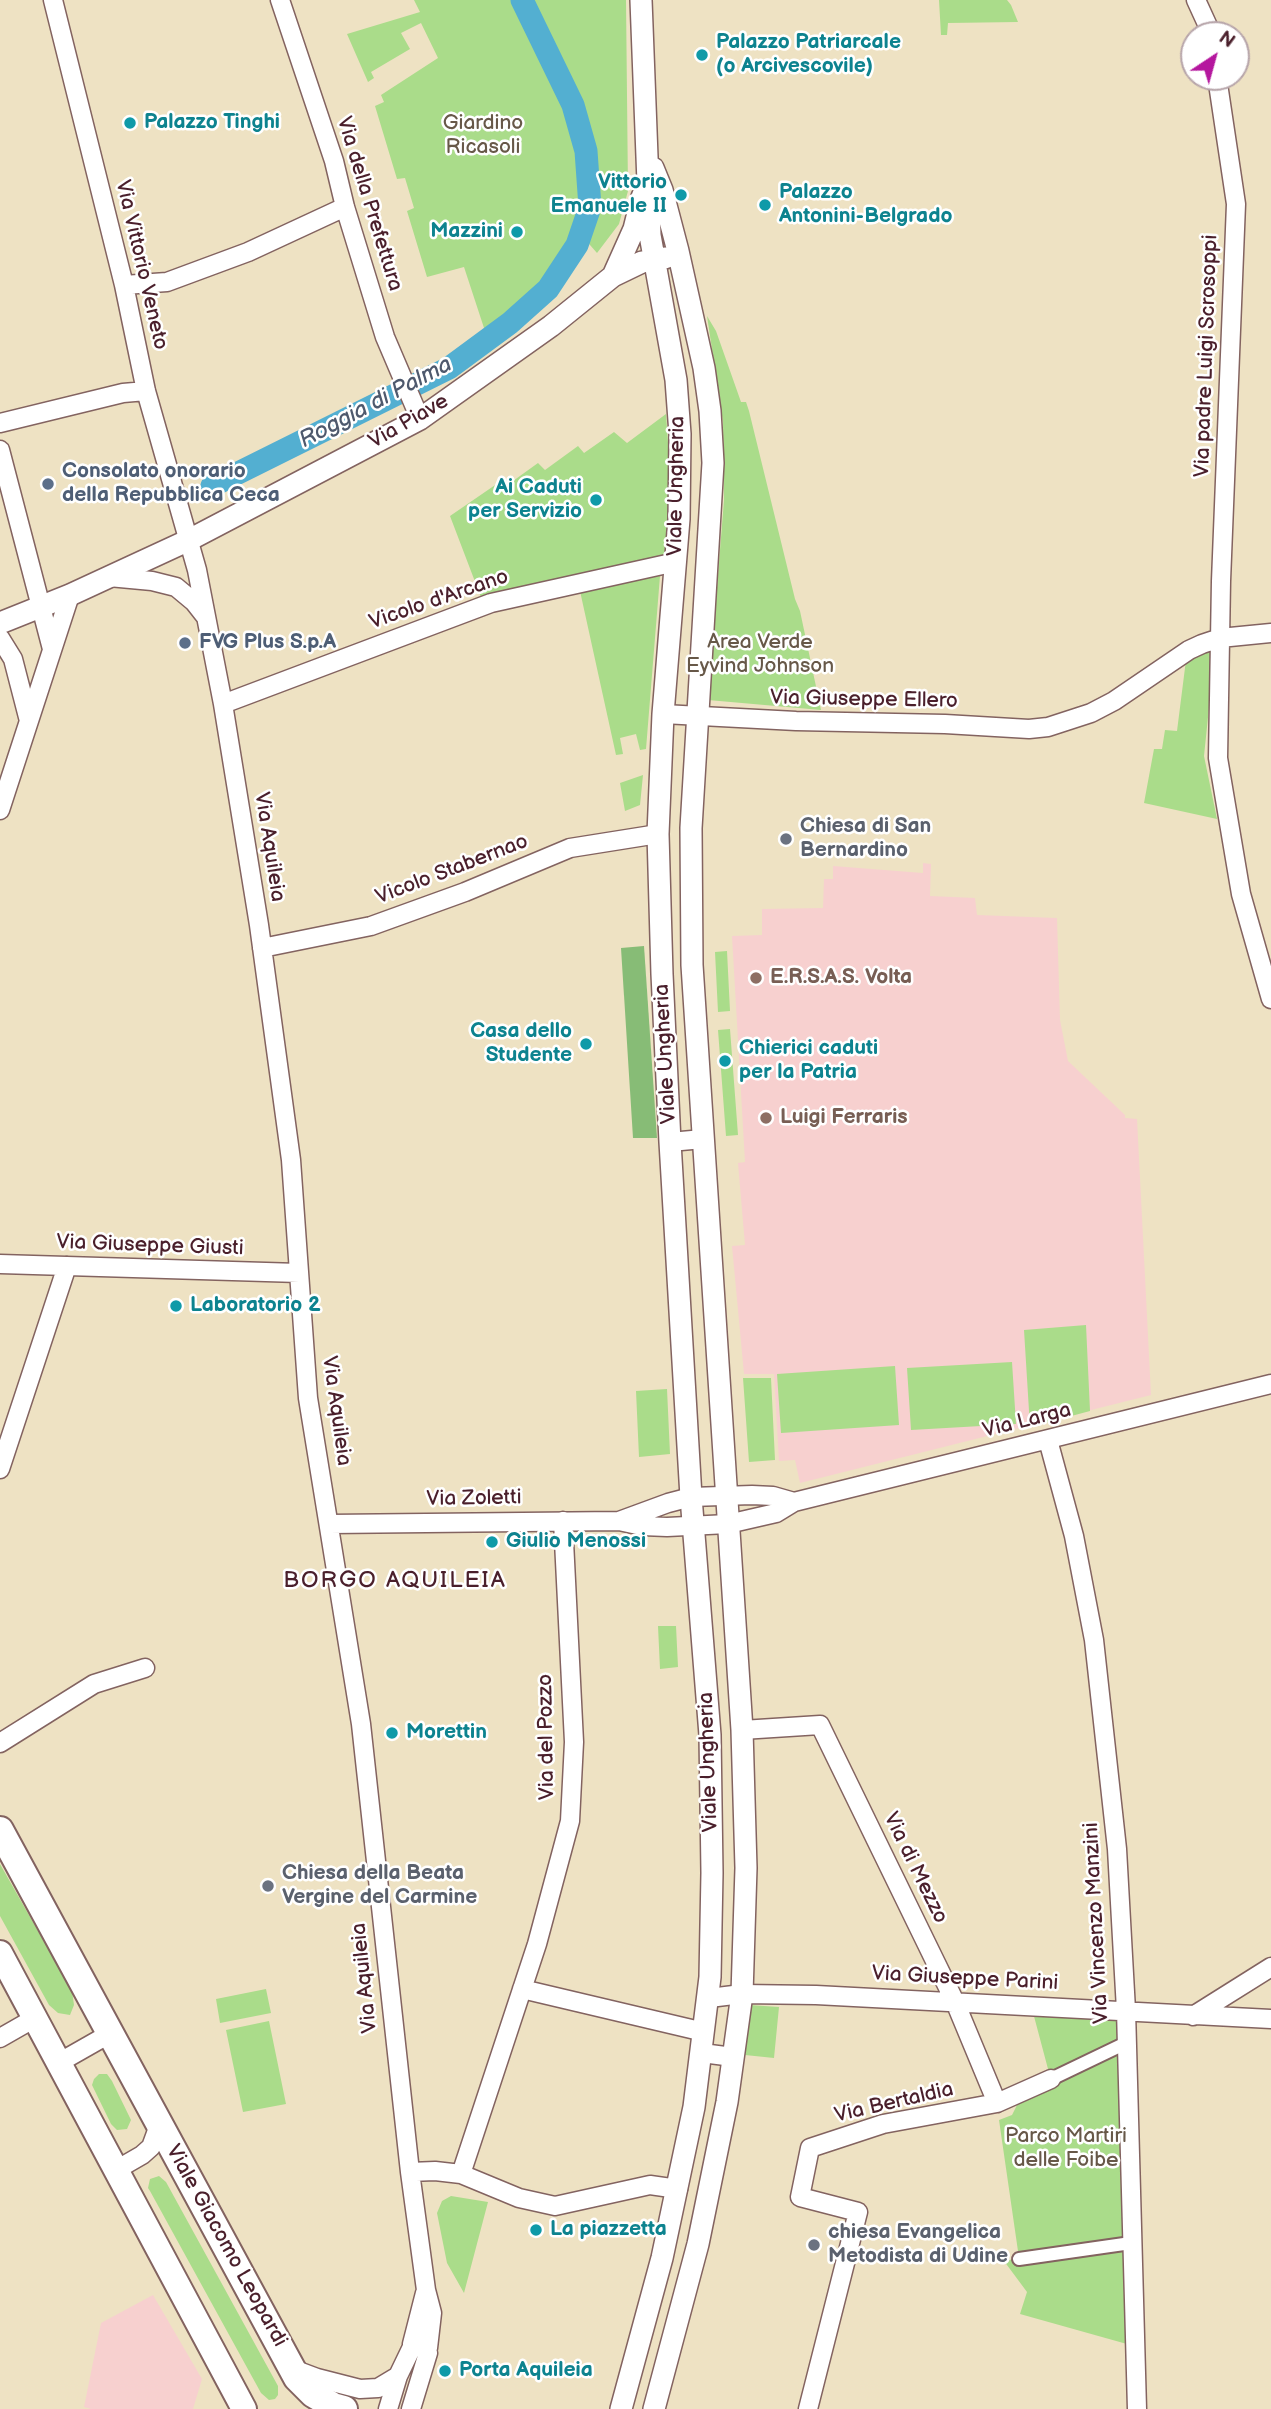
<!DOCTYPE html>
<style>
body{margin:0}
#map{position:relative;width:1271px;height:2409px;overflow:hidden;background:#eee2c3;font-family:"Balsamiq Sans",sans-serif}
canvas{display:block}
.north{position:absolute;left:1180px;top:21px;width:70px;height:70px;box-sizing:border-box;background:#fff;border:2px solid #b7a5aa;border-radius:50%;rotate:36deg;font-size:19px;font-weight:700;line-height:28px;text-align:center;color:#4a1f2b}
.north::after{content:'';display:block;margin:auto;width:24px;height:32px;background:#b5179e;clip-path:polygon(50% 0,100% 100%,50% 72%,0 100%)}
</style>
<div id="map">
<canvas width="1271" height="2409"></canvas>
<div class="north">N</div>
</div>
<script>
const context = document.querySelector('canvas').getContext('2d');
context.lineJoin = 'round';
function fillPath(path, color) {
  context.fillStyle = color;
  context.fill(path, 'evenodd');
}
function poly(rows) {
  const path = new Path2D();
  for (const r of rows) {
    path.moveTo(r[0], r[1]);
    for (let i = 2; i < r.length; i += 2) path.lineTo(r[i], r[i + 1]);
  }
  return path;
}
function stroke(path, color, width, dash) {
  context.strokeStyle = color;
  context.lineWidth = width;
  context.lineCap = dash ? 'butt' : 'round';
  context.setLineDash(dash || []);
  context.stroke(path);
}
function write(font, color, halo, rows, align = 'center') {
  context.font = font + ' "Balsamiq Sans",sans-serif';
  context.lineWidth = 5;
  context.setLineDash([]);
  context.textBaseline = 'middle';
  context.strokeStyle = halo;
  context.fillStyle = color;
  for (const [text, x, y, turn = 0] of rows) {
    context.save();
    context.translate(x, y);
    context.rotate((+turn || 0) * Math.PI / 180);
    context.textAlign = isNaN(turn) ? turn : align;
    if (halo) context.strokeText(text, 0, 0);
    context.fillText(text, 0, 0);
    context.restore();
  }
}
const built = poly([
 [923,863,931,864,930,896,975,898,977,915,1057,918,1060,1020,1068,1061,1125,1115,1125,1118,1137,1119,1151,1395,800,1483,795,1460,779,1461,774,1374,744,1374,732,1246,745,1245,738,1163,745,1162,732,936,762,935,762,909,823,908,824,879,833,879,833,866,923,873],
 [153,2295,202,2379,193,2409,91,2409,84,2407,101,2323]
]);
const green = poly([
 [414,0,517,0,559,89,568,112,579,154,585,200,575,237,536,289,485,331,464,267,427,277,407,211,414,208,405,178,397,179,375,106,384,102,381,95,438,58,421,23,401,33,410,49,371,72,374,78,368,82,347,34,420,12],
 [526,0,626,0,628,191,619,224,597,253,583,237,594,209,588,134,576,101],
 [939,0,1007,0,1011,5,1018,22,948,23,947,35,941,35],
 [707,316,716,331,741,402,746,402,749,411,795,599,800,611,821,710,708,700,724,500,723,422],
 [666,414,671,485,669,560,482,600,450,516,501,481,506,486,538,463,545,470,578,446,584,453,614,432,627,443],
 [660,576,646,749,640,750,636,734,620,738,623,754,616,755,580,591],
 [1215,649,1204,756,1217,819,1144,803,1154,749,1162,749,1165,730,1177,731,1186,660],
 [643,775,640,805,625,811,620,783],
 [727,951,730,1011,718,1012,715,952],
 [730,1029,738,1135,726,1136,718,1030],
 [1086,1325,1090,1411,1030,1427,1024,1330],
 [1012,1362,1016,1424,911,1430,907,1368],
 [895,1366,899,1425,781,1433,777,1374],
 [743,1378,771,1378,775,1460,749,1462],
 [667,1389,670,1454,639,1457,636,1391],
 [658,1626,676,1626,678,1667,660,1669],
 [0,1864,72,1991,74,2005,70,2015,58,2013,49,2005,0,1916],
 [266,1989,271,2013,220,2023,216,1999],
 [749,2005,779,2007,774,2058,745,2055],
 [1031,2005,1126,2010,1134,2346,1020,2314,1027,2292,1004,2261,1019,2258,999,2120,1012,2115,1018,2103,1052,2084],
 [269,2021,286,2104,243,2112,226,2030],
 [99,2074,107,2074,112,2081,131,2120,127,2129,117,2130,111,2124,92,2085,94,2079],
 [159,2176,166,2182,278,2386,278,2395,275,2399,269,2400,261,2393,150,2191,148,2188,150,2179],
 [451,2196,488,2202,464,2293,447,2263,437,2213,442,2201]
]);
const forest = poly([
 [644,946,657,1138,633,1138,621,948]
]);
const canal = poly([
 [212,486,449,368,510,323,548,289,577,245,590,207,586,151,573,105,522,0]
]);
const pedestrian = poly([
 [1051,2079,1126,2043],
 [1019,2259,1131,2243]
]);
const minor = poly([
 [53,0,124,285,146,391,197,570,223,704,259,925,291,1160,308,1398,361,1724,410,2172,426,2290,432,2313,428,2348],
 [280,0,334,161,345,207,385,337,420,419],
 [1196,0,1207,24,1210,35],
 [1217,77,1236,204,1221,581,1218,758,1241,894,1271,999],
 [124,285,167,282,248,252,345,207],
 [0,423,123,393,146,391],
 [0,450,52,649],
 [109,577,152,581,176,587,194,602,205,616],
 [0,638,13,659,29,721],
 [223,704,491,603,676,562],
 [663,714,796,721,945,724,1029,729,1048,727,1091,713,1114,701,1189,650,1202,644,1220,638,1271,633],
 [0,810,70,595],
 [262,948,371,926,465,892,570,848,658,834],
 [670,1142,703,1139],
 [0,1264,299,1273],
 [1048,1440,1074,1536,1094,1640,1117,1849,1126,2010,1137,2409],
 [0,1469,67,1266],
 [619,1521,668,1503,691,1497,752,1495,773,1496,794,1502],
 [330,1524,619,1521,642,1526,667,1527,728,1524,776,1513,794,1502,1271,1384],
 [742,1730,820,1725,955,2002,997,2103],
 [0,1743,94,1684,145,1668],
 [522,1989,704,2032],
 [709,1998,742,1994,816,1995,1271,2019],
 [1193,2016,1271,1967],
 [0,2038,35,2018],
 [702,2053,733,2057],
 [60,2062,111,2033],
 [116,2170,142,2155,151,2147,159,2125],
 [410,2172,435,2171,461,2174,519,2198,555,2206,650,2185,678,2189],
 [461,2174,537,1944,570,1821,574,1742,563,1521],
 [412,2344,425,2293],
 [293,2369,317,2378,360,2389,378,2388,398,2376],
 [388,2409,398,2376,411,2349],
 [411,2409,428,2353],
 [808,2409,858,2212,800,2197,810,2148,883,2124,997,2103,1051,2079]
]);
const tertiary = poly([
 [653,168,662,190,678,251,704,368,710,411,713,463,691,828,692,965,742,1730,746,1868,742,1994,727,2102,698,2244,654,2409],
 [613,276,634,229,642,197],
 [0,623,70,595,189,540,420,419,551,326,613,276,642,262,665,258],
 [621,2409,662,2258,694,2107,710,1977,712,1873,710,1735,691,1497,670,1142,662,974,658,834,663,714,679,519,680,434,676,380,650,235,641,0]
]);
const secondary = poly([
 [0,1953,244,2409]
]);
const primary = poly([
 [0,1830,297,2378,313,2394,333,2406,344,2409]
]);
const markers = [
 [702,55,7,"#0f9aa8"],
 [130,123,7,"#0f9aa8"],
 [681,195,7,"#0f9aa8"],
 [765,205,7,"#0f9aa8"],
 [517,232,7,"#0f9aa8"],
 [48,484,7,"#5c6f8a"],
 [596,500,7,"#0f9aa8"],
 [185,643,7,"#5c6f8a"],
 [786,839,7,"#6b7280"],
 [756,978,7,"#8d6e63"],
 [586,1044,7,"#0f9aa8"],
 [725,1061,7,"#0f9aa8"],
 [766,1118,7,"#8d6e63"],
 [176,1306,7,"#0f9aa8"],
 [492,1542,7,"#0f9aa8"],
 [392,1733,7,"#0f9aa8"],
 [268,1886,7,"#6b7280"],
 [536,2230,7,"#0f9aa8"],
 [814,2245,7,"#6b7280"],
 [445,2371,7,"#0f9aa8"]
];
const cultureNames = [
 ["Palazzo Patriarcale",716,43],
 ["(o Arcivescovile)",716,67],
 ["Palazzo Tinghi",144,123],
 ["Vittorio",667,183,"right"],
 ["Emanuele II",667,207,"right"],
 ["Palazzo",779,193],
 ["Antonini-Belgrado",779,217],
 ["Mazzini",503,232,"right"],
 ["Ai Caduti",582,488,"right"],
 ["per Servizio",582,512,"right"],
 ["Casa dello",572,1032,"right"],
 ["Studente",572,1056,"right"],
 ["Chierici caduti",739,1049],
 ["per la Patria",739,1073],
 ["Laboratorio 2",190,1306],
 ["Giulio Menossi",506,1542],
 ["Morettin",406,1733],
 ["La piazzetta",550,2230],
 ["Porta Aquileia",459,2371]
];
const parkNames = [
 ["Giardino",483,124],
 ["Ricasoli",483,148],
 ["Area Verde",760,643],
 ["Eyvind Johnson",760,667],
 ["Parco Martiri",1066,2137],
 ["delle Foibe",1066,2161]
];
const streetNames = [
 ["Via della Prefettura",369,204,73],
 ["Via Vittorio Veneto",141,265,77],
 ["Via padre Luigi Scrosoppi",1207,356,-88],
 ["Via Piave",409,422,-30],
 ["Viale Ungheria",677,486,-89],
 ["Vicolo d'Arcano",439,600,-19],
 ["Via Giuseppe Ellero",864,700,1],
 ["Via Aquileia",269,847,81],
 ["Vicolo Stabernao",452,870,-21],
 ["Viale Ungheria",666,1054,-93],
 ["Via Giuseppe Giusti",150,1246,2],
 ["Via Aquileia",336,1411,82],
 ["Via Larga",1027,1421,-14],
 ["Via Zoletti",474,1499,-1],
 ["Via del Pozzo",547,1737,-91],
 ["Viale Ungheria",709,1762,-92],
 ["Via di Mezzo",915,1868,64],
 ["Via Vincenzo Manzini",1097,1923,-93],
 ["Via Aquileia",365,1978,-96],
 ["Via Giuseppe Parini",965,1979,3],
 ["Via Bertaldia",894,2103,-13],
 ["Viale Giacomo Leopardi",226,2246,61]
];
const serviceNames = [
 ["Consolato onorario",62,472],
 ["della Repubblica Ceca",62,496],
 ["FVG Plus S.p.A",199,643]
];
const worshipNames = [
 ["Chiesa di San",800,827],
 ["Bernardino",800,851],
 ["Chiesa della Beata",282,1874],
 ["Vergine del Carmine",282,1898],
 ["chiesa Evangelica",828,2233],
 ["Metodista di Udine",828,2257]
];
const educationNames = [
 ["E.R.S.A.S. Volta",770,978],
 ["Luigi Ferraris",780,1118]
];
const waterNames = [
 ["Roggia di Palma",376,403,-28]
];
const neighbourhoodNames = [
 ["BORGO AQUILEIA",395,1581]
];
fillPath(built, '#f7d0cf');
fillPath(green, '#aadc8a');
fillPath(forest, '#87bc76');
stroke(canal, '#53afd1', 23);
stroke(pedestrian, '#836360', 16);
stroke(minor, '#836360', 21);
stroke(tertiary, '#836360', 24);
stroke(secondary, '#836360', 28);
stroke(primary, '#836360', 30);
stroke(pedestrian, '#fff', 12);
stroke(minor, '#fff', 18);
stroke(tertiary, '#fff', 21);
stroke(secondary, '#fff', 24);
stroke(primary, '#fff', 26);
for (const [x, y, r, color] of markers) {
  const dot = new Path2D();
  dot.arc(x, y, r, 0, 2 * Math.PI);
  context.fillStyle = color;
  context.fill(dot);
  stroke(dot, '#fff', 2.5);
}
write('bold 21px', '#0d838f', '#fff', cultureNames, 'left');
write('21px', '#675848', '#fff', parkNames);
write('21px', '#4a1f2b', '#fff', streetNames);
write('bold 21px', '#4e5e75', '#fff', serviceNames, 'left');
write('bold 21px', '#5b616d', '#fff', worshipNames, 'left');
write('bold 21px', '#785e54', '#fff', educationNames, 'left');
write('italic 23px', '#4e596d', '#fff', waterNames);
context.letterSpacing = '2px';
write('23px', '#4a1f2b', '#fff', neighbourhoodNames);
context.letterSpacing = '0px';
</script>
